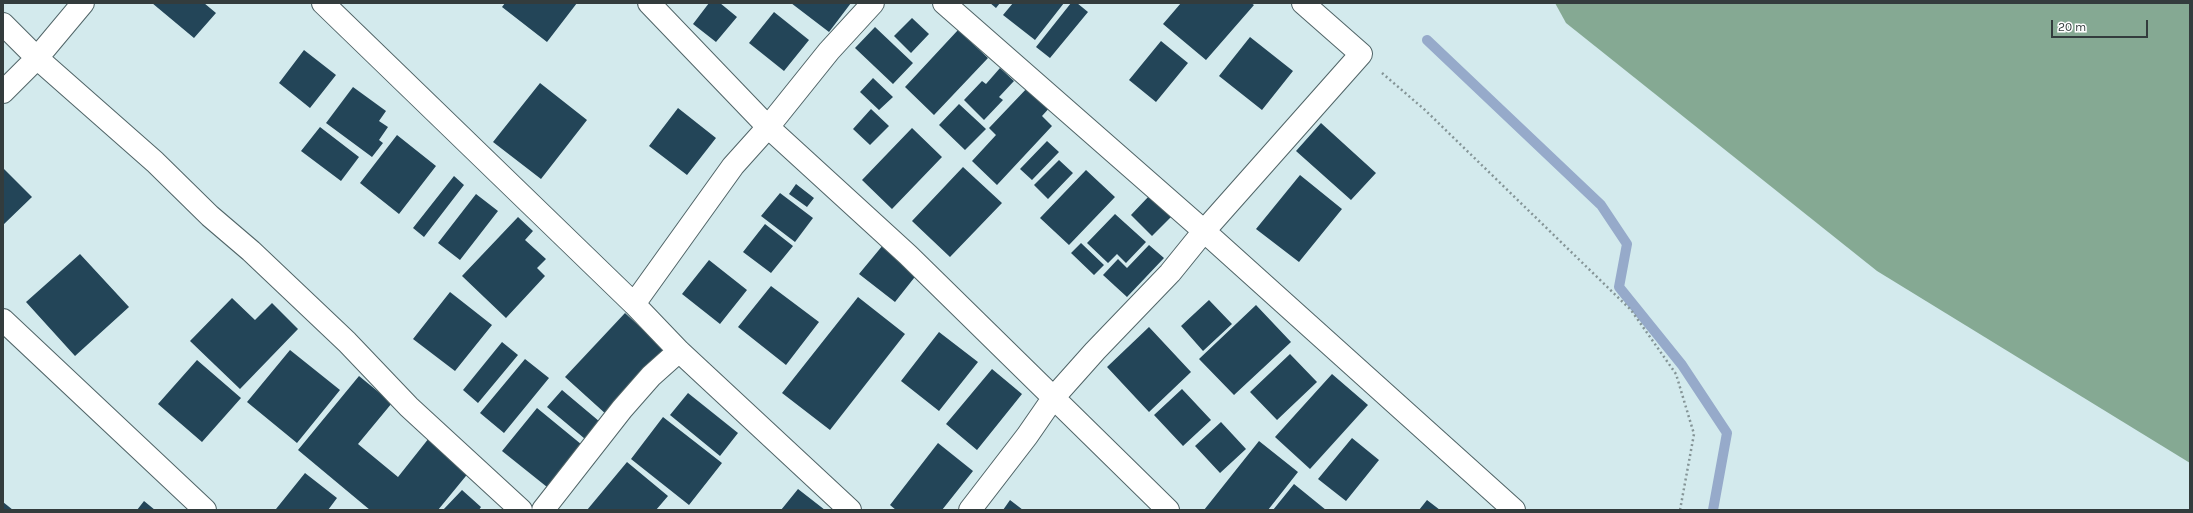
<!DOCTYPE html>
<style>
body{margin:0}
#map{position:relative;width:2193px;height:513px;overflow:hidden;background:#d3eaed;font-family:Karla,sans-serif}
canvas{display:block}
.frame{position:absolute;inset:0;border:4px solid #333c3d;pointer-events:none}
.scale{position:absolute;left:2051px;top:20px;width:97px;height:18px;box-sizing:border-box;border:2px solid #333c3d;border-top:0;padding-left:5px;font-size:12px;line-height:14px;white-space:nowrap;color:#333c3d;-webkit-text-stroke:3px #fff;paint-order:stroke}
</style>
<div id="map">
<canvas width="2193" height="513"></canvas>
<div class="frame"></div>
<div class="scale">20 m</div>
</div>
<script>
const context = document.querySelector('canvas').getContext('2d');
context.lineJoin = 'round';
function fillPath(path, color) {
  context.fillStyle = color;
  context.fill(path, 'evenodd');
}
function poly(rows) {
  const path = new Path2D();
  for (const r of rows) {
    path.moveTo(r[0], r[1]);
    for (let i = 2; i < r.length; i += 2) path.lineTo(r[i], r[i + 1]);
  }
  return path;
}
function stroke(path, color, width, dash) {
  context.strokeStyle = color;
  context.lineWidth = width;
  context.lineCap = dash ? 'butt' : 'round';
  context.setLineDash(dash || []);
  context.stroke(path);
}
const forest = poly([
 [1555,3,2190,3,2190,463,1877,271,1566,23]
]);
const stream = poly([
 [1427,40,1601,205,1627,244,1619,287,1682,365,1727,433,1713,510]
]);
const building = poly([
 [152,3,204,3,216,13,194,38],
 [505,3,577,3,547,42,502,7],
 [709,3,720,3,737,17,716,42,693,24],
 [791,3,851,3,829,32],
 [990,3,1000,3,996,8],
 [1013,3,1064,3,1035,40,1003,15],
 [1071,3,1077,3,1088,12,1050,58,1036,47],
 [1181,3,1251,3,1254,5,1206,60,1163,24],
 [774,12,809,40,784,71,749,43],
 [912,18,929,34,911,53,894,36],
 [875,27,913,63,893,84,855,48],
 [958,30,988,58,934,115,905,87],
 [1250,37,1293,71,1262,110,1219,76],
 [1161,41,1188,63,1156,102,1129,80],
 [304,50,336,75,310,108,279,83],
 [1000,68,1014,81,999,97,1003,100,984,120,964,100,982,81,986,84],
 [873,78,893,97,879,110,860,92],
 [540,83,587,120,541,179,493,142],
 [1030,85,1052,105,1042,116,1052,126,997,185,972,161,996,135,989,128],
 [353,87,386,111,379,121,388,127,379,140,383,143,372,157,326,123],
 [959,104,986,129,965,150,939,125],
 [678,108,716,138,687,175,649,146],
 [871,109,889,126,870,145,853,129],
 [1321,123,1376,173,1351,200,1296,151],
 [320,127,359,157,341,181,301,151],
 [912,128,942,157,892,209,862,180],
 [397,135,436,166,399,214,360,183],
 [1047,141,1059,152,1032,180,1020,169],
 [1059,160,1073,173,1048,199,1034,185],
 [963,167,1002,203,950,257,912,221],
 [3,168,32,197,3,225],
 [1086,170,1115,197,1069,245,1040,218],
 [1300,175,1342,209,1299,262,1256,229],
 [454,176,464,185,424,237,413,228],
 [796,184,814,198,807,207,789,194],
 [780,193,813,218,795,242,761,216],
 [476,194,498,211,460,260,438,243],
 [1149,196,1171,217,1152,236,1131,215],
 [1115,214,1146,242,1126,263,1117,254,1108,263,1087,243],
 [518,217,533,231,525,240,546,259,537,268,545,276,506,318,462,276],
 [765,224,793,246,771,273,743,252],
 [1081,243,1104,265,1094,275,1071,253],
 [883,245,918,273,895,302,859,274],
 [1149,245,1164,258,1127,297,1103,275,1118,259,1127,268],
 [80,254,129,307,75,356,26,302],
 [709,260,747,290,720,324,682,294],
 [771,286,819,322,786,365,738,327],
 [450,292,492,325,455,371,413,339],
 [858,297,905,334,830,430,782,393],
 [232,298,255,320,272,303,298,329,240,389,190,341],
 [1209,300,1232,324,1203,351,1181,326],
 [1256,305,1291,342,1234,395,1199,359],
 [625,313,666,351,607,415,565,377],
 [1149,327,1191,372,1149,412,1107,367],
 [939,332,978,362,939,411,901,381],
 [502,342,518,355,478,403,463,390],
 [290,350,340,390,297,443,247,402],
 [1290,354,1317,382,1277,420,1250,392],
 [525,359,549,378,504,433,480,413],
 [197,360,241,398,202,442,158,404],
 [992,369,1022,394,977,450,946,424],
 [1332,374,1368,405,1310,469,1275,437],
 [359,376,392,403,358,444,398,477,429,438,470,471,438,510,370,510,298,450],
 [1182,389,1211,420,1183,446,1154,415],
 [562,390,606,427,591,444,547,407],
 [688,393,738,433,720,456,670,415],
 [537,408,587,449,552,491,502,451],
 [663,417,722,463,689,505,631,459],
 [1221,422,1246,449,1220,473,1195,446],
 [1352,438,1379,460,1346,501,1318,479],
 [1259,441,1298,472,1268,510,1204,510],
 [938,443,973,471,942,510,896,510,890,505],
 [627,462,668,496,656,510,587,510],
 [305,473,337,498,328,510,278,510,276,509],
 [1294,484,1326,510,1273,510],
 [798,489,825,510,781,510],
 [462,490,481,507,479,510,443,510],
 [1010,500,1023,510,1003,510],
 [1427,500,1440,510,1419,510],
 [144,501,155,510,137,510],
 [3,502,13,510,3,510]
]);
const path = poly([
 [1382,73,1425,110,1631,310,1676,374,1694,434,1680,510]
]);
const minor = poly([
 [323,3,634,304,679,351,850,510],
 [649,3,768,127,908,255,1168,510],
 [944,3,1204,231,1514,510],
 [3,24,37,58,155,162,210,216,251,251,347,342,409,407,521,510],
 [3,92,37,58,83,3],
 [634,304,733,166,768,127,829,51,873,3],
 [3,320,205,510],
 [543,510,622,409,651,376,679,351],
 [970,510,1027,436,1054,397,1095,351,1170,273,1204,231,1361,54,1303,3]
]);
fillPath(forest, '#85a993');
stroke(stream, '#96aaca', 10);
fillPath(building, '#234558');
stroke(minor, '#506467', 24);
stroke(path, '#849496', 2.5, [2, 3]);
stroke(minor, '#fff', 22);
</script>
